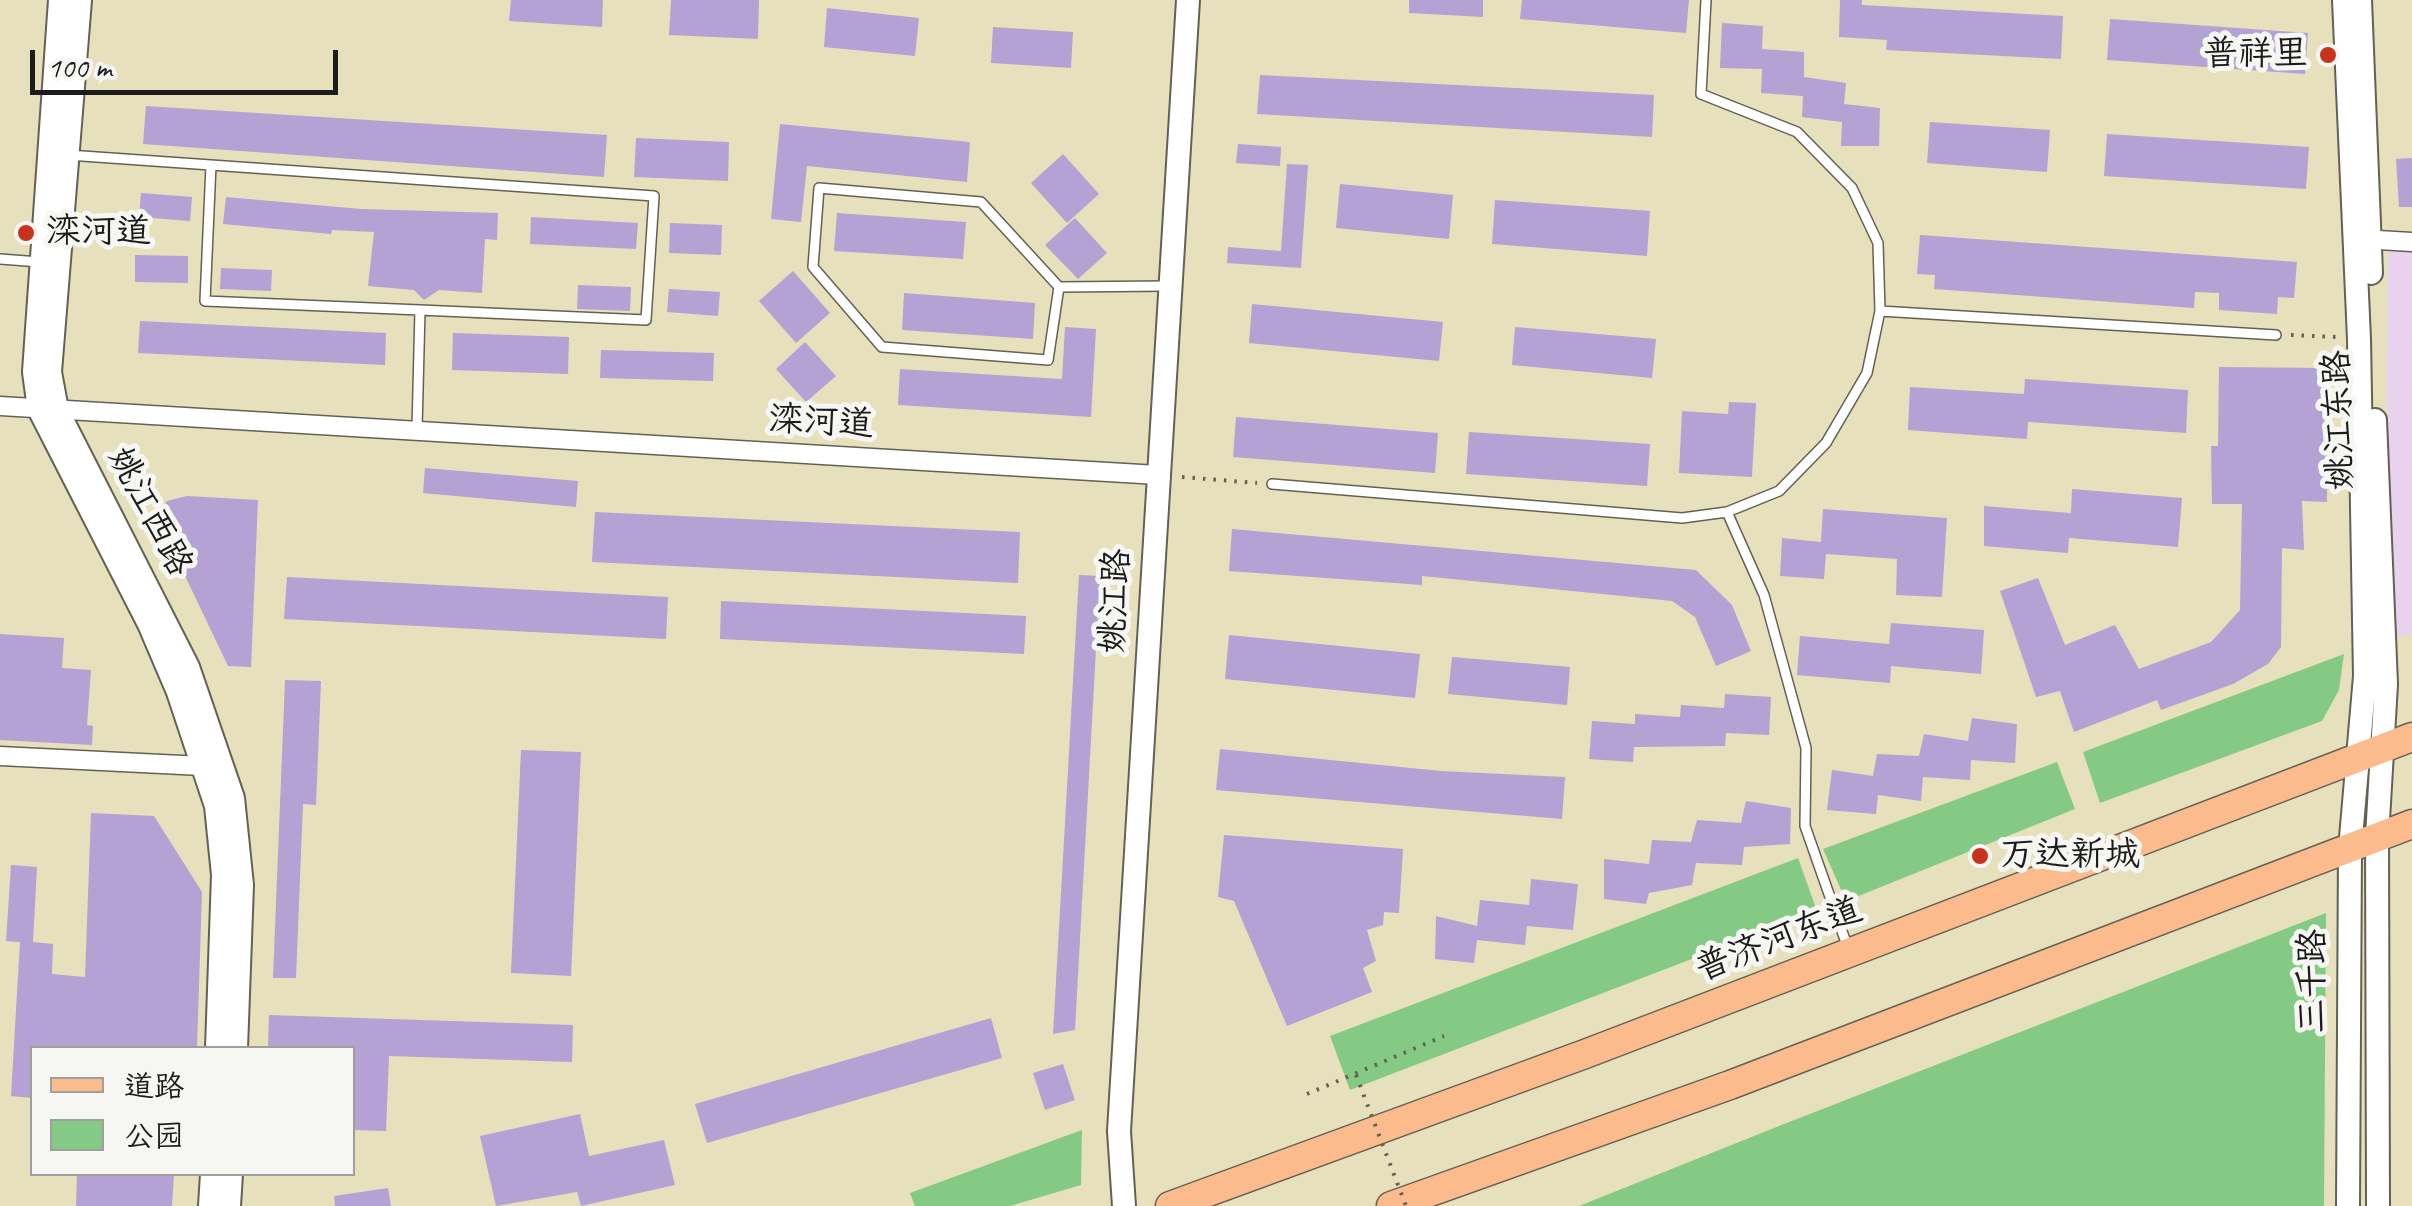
<!DOCTYPE html>
<meta charset="utf-8">
<style>
body{margin:0}
#map{position:relative;width:2412px;height:1206px;overflow:hidden;background:#e7e0bc;font-family:Caveat,"LXGW WenKai TC",sans-serif}
canvas{display:block}
.legend{position:absolute;left:30px;top:1046px;width:325px;height:130px;box-sizing:border-box;background:#f6f6f2;border:2px solid #9f9f9c;margin:0;padding:12px 18px;list-style:none;font-size:30px;color:#1c1c1c}
.legend li{display:flex;align-items:center;gap:20px;height:50px}
.legend b{width:50px;border:2px solid #9f9f9c}
.scale{position:absolute;left:30px;top:50px;width:308px;height:45px;box-sizing:border-box;border:5px solid #1c1c1c;border-top:0;padding-left:12px;font-size:30px;line-height:35px;white-space:nowrap;color:#1c1c1c;-webkit-text-stroke:8px #f6f6f2;paint-order:stroke}
</style>
<div id="map">
<canvas width="2412" height="1206"></canvas>
<ul class="legend">
<li><b style="height:12px;background:#fbbb8d"></b>道路</li>
<li><b style="height:28px;background:#84ca85"></b>公园</li>
</ul>
<div class="scale">100 m</div>
</div>
<script>
const context = document.querySelector('canvas').getContext('2d');
context.lineJoin = 'round';
function fillPath(path, color) {
  context.fillStyle = color;
  context.fill(path, 'evenodd');
}
function poly(rows) {
  const path = new Path2D();
  for (const r of rows) {
    path.moveTo(r[0], r[1]);
    for (let i = 2; i < r.length; i += 2) path.lineTo(r[i], r[i + 1]);
  }
  return path;
}
function stroke(path, color, width, dash) {
  context.strokeStyle = color;
  context.lineWidth = width;
  context.lineCap = dash ? 'butt' : 'round';
  context.setLineDash(dash || []);
  context.stroke(path);
}
function write(font, color, halo, rows, align = 'center') {
  context.font = font + ' Caveat,"LXGW WenKai TC",sans-serif';
  context.lineWidth = 10;
  context.setLineDash([]);
  context.textBaseline = 'middle';
  context.strokeStyle = halo;
  context.fillStyle = color;
  for (const [text, x, y, turn = 0] of rows) {
    context.save();
    context.translate(x, y);
    context.rotate((+turn || 0) * Math.PI / 180);
    context.textAlign = isNaN(turn) ? turn : align;
    if (halo) context.strokeText(text, 0, 0);
    context.fillText(text, 0, 0);
    context.restore();
  }
}
const built = poly([
 [2388,249,2412,250,2412,633,2396,638,2386,485]
]);
const green = poly([
 [2344,654,2339,690,2322,721,2100,803,2083,752],
 [2057,762,2075,809,1846,901,1823,849],
 [1798,858,1817,911,1350,1090,1330,1036],
 [2326,913,2324,1206,1579,1206,1784,1124],
 [1082,1130,1081,1185,1010,1206,915,1206,910,1193]
]);
const building = poly([
 [511,0,603,0,602,27,509,21],
 [671,0,759,0,758,39,669,35],
 [1409,0,1483,0,1483,17,1409,13],
 [1522,0,1689,0,1686,33,1520,19],
 [1840,0,1862,0,1862,5,2063,16,2061,59,1886,50,1887,40,1839,37],
 [827,8,919,18,915,56,824,47],
 [2110,19,2308,33,2305,74,2107,60],
 [1722,23,1763,26,1762,49,1804,52,1804,77,1846,83,1844,104,1880,108,1879,146,1841,146,1842,122,1802,117,1803,96,1761,93,1762,69,1720,68],
 [993,27,1073,32,1071,68,991,63],
 [1260,75,1654,95,1652,137,1257,114],
 [146,106,607,135,604,177,143,144],
 [1930,122,2050,130,2047,172,1927,163],
 [780,124,970,142,967,182,807,166,801,222,771,219],
 [2107,134,2309,147,2306,189,2104,176],
 [636,138,729,142,728,181,634,177],
 [1238,144,1281,147,1280,166,1236,163],
 [1063,154,1099,194,1067,223,1031,183],
 [2412,158,2412,207,2399,207,2396,159],
 [1287,164,1308,165,1301,268,1227,263,1228,247,1281,251],
 [1340,184,1453,195,1449,239,1336,228],
 [141,193,192,197,190,221,139,217],
 [226,197,361,209,498,213,497,240,485,239,482,293,439,290,424,300,414,290,368,286,374,232,332,230,331,234,223,224],
 [1495,200,1650,211,1647,256,1492,244],
 [837,213,966,222,963,259,834,251],
 [531,217,638,223,636,249,530,244],
 [1075,218,1107,253,1078,279,1045,245],
 [670,223,722,225,721,255,669,253],
 [1920,235,2297,262,2294,298,2278,297,2277,314,2219,310,2219,293,2195,292,2194,308,1934,289,1935,275,1917,274],
 [135,255,188,256,188,283,135,282],
 [221,268,272,270,271,291,220,289],
 [793,271,830,313,796,343,759,301],
 [578,285,631,287,630,311,577,309],
 [669,289,720,292,718,316,667,312],
 [904,293,1035,303,1033,339,902,330],
 [1252,304,1443,322,1439,361,1249,343],
 [140,321,386,333,385,365,138,353],
 [1065,327,1096,329,1091,417,898,405,900,369,1062,379],
 [1515,327,1656,339,1652,378,1512,365],
 [453,333,569,337,568,374,452,370],
 [805,342,836,376,806,402,776,369],
 [601,350,714,353,713,381,600,378],
 [2219,367,2328,368,2327,502,2302,501,2304,550,2282,548,2281,647,2268,664,2233,684,2161,710,2157,700,2074,732,2060,691,2036,697,2000,591,2038,578,2065,645,2115,625,2139,669,2211,642,2240,610,2242,504,2212,504,2211,446,2218,446],
 [2025,379,2188,390,2186,433,2028,422,2027,439,1908,430,1910,387,2024,394],
 [1729,402,1756,403,1752,477,1679,473,1682,411,1728,414],
 [1236,417,1438,433,1435,473,1233,457],
 [1469,432,1650,444,1647,486,1466,474],
 [425,468,578,481,576,507,423,493],
 [2072,489,2182,498,2178,547,2069,538,2068,553,1984,546,1984,506,2071,513],
 [187,496,258,500,251,667,228,666,177,559,164,551,156,528,158,516,167,501],
 [1823,509,1947,518,1942,597,1896,595,1897,559,1826,554,1824,579,1780,576,1782,538,1821,542],
 [595,512,1020,532,1018,583,592,562],
 [1232,529,1696,570,1732,605,1751,651,1716,666,1695,617,1672,601,1422,576,1422,585,1229,571],
 [1079,575,1100,576,1075,1030,1053,1034],
 [287,577,668,597,666,639,284,619],
 [721,601,1026,616,1024,654,720,639],
 [1891,623,1984,630,1981,674,1891,666,1890,683,1797,675,1800,636,1889,644],
 [0,634,64,638,62,668,91,670,87,725,93,726,92,745,0,740],
 [1229,635,1420,654,1415,698,1225,679],
 [1452,657,1570,667,1567,705,1448,694],
 [285,680,321,681,316,805,303,804,296,978,273,978],
 [1725,694,1771,697,1769,735,1726,733,1725,746,1634,747,1633,762,1589,759,1592,721,1635,724,1635,714,1680,717,1681,705,1724,708],
 [1972,718,2017,724,2015,763,1971,760,1970,780,1923,777,1921,801,1878,795,1876,814,1827,810,1832,770,1873,776,1877,754,1919,756,1924,734,1968,741],
 [1220,749,1441,771,1565,777,1562,819,1216,790],
 [521,750,581,752,571,976,511,973],
 [1746,801,1791,808,1790,844,1744,847,1742,865,1696,863,1692,885,1649,893,1646,904,1604,899,1604,859,1649,864,1652,840,1691,842,1697,820,1741,823],
 [91,813,154,816,202,892,197,1048,32,1048,32,1098,11,1096,20,942,6,941,11,865,37,867,33,942,53,944,52,974,85,977],
 [1224,835,1403,849,1399,913,1384,912,1383,925,1367,930,1376,961,1363,968,1372,992,1287,1026,1234,901,1218,897],
 [1531,879,1578,884,1573,930,1527,926,1525,945,1477,940,1474,963,1435,959,1436,916,1477,926,1480,900,1529,905],
 [269,1015,573,1025,572,1062,389,1056,386,1131,352,1130,352,1048,268,1048],
 [991,1018,1002,1058,707,1143,695,1104],
 [1063,1064,1075,1100,1045,1110,1033,1073],
 [580,1114,589,1156,664,1140,675,1185,581,1206,577,1192,496,1206,480,1136],
 [77,1174,174,1174,172,1206,76,1206],
 [388,1188,391,1206,335,1206,334,1196]
]);
const path = poly([
 [2291,335,2336,337],
 [1182,477,1257,483],
 [1307,1094,1444,1036]
]);
const service = poly([
 [68,155,654,196,646,320,420,310],
 [211,165,205,301,420,310,417,429],
 [0,259,40,262],
 [1059,287,1048,360,882,347,813,267,819,188,981,202,1059,287,1167,286],
 [1880,311,2276,335],
 [1272,484,1682,518,1727,512,1779,491,1826,443,1867,373,1880,311,1878,243,1852,188,1797,132,1701,94,1706,0],
 [1727,512,1764,595,1806,748,1805,826,1849,951]
]);
const minor = poly([
 [2361,239,2412,242],
 [0,406,1158,475],
 [0,756,202,766]
]);
const tertiary = poly([
 [60,0,34,372,39,409,149,624,178,692,216,806,223,875,217,1048],
 [80,0,50,372,57,410,188,667,233,798,242,885,236,1048],
 [2344,0,2359,339,2365,676,2350,849,2348,1206],
 [2360,0,2371,273],
 [2375,420,2386,684,2377,837,2378,1206],
 [210,1206,212,1174],
 [229,1206,231,1174],
 [1124,1206,1119,1131,1188,0]
]);
const primary = poly([
 [1170,1206,1585,1054,2412,737],
 [1391,1206,1730,1085,2412,824]
]);
const pathBridge = poly([
 [1356,1075,1406,1206]
]);
const markers = [
 [2328,55,10,"#c8321e"],
 [26,233,10,"#c8321e"],
 [1980,856,10,"#c8321e"]
];
const poiNames = [
 ["普祥里",2308,55,"right"],
 ["滦河道",46,233],
 ["万达新城",2000,856]
];
const streetNames = [
 ["姚江东路",2340,420,-92],
 ["滦河道",821,423,3],
 ["姚江西路",149,512,62],
 ["姚江路",1116,601,-87],
 ["普济河东道",1779,940,-21],
 ["三千路",2314,981,-90]
];
fillPath(built, '#e8d2ee');
fillPath(green, '#84ca85');
fillPath(building, '#b3a2d3');
stroke(service, '#636154', 12);
stroke(minor, '#636154', 21);
stroke(tertiary, '#636154', 26);
stroke(primary, '#636154', 31);
stroke(path, '#636154', 4, [2.5, 8]);
stroke(service, '#fff', 9);
stroke(minor, '#fff', 18);
stroke(tertiary, '#fff', 22);
stroke(primary, '#fbbb8d', 28);
stroke(pathBridge, '#636154', 4, [2.5, 8]);
for (const [x, y, r, color] of markers) {
  const dot = new Path2D();
  dot.arc(x, y, r, 0, 2 * Math.PI);
  context.fillStyle = color;
  context.fill(dot);
  stroke(dot, '#f6f6f2', 4);
}
write('35px', '#1c1c1c', '#f6f6f2', poiNames, 'left');
write('35px', '#1c1c1c', '#f6f6f2', streetNames);
</script>
